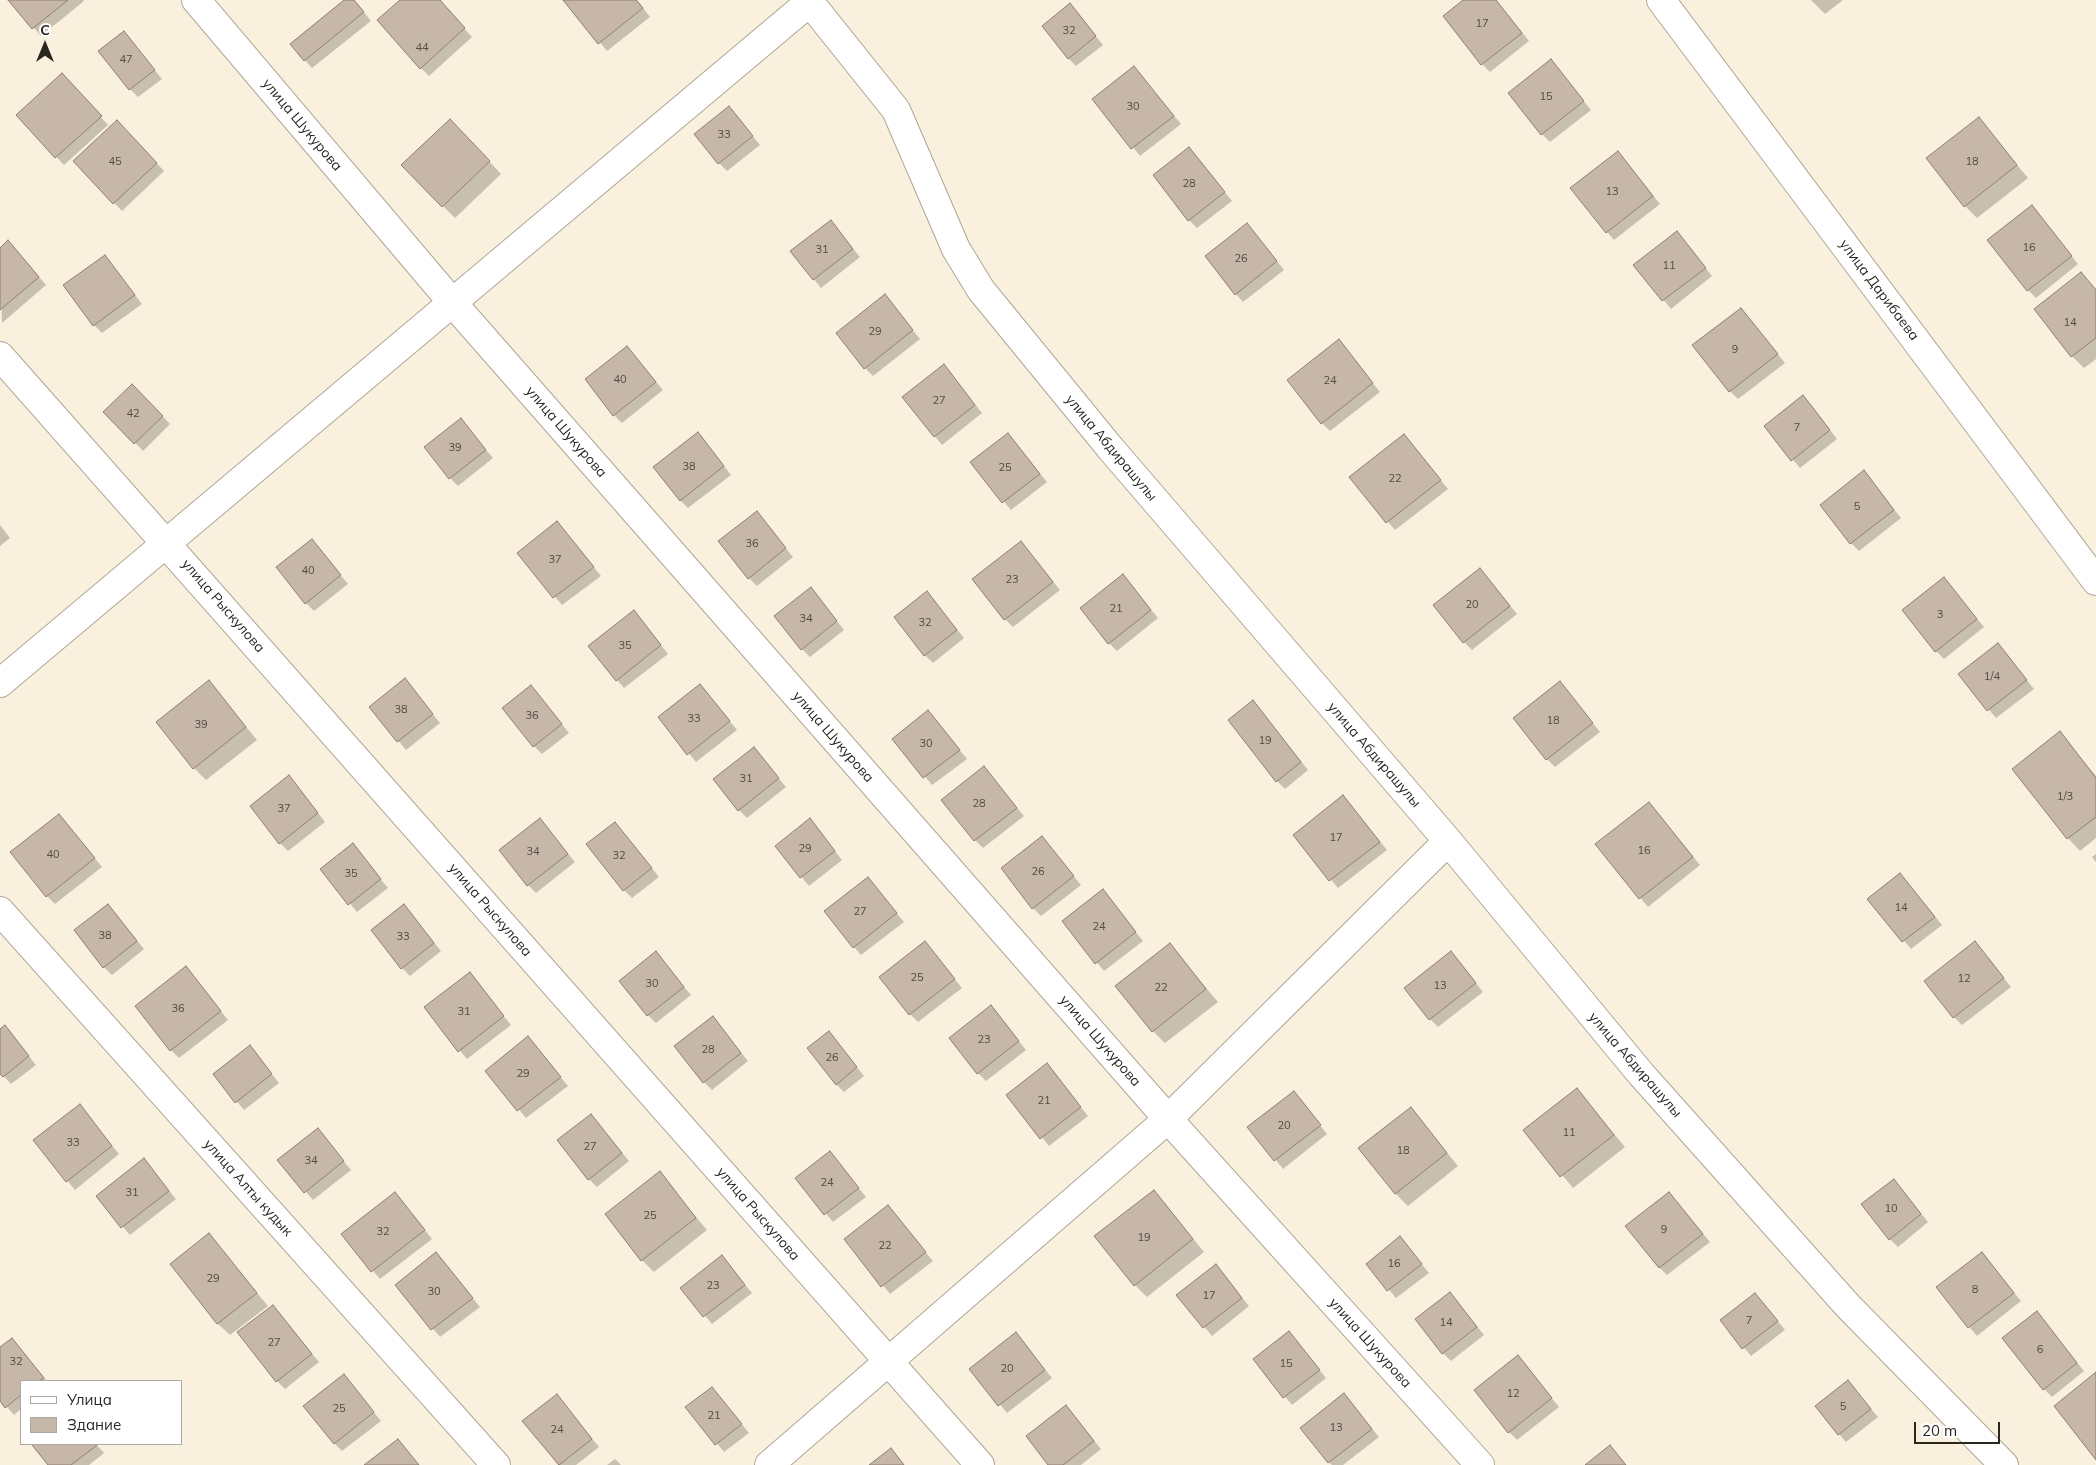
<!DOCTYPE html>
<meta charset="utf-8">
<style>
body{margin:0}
#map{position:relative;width:2096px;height:1465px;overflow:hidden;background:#f9f0dd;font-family:Mulish,sans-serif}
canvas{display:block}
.legend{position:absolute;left:20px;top:1380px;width:162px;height:65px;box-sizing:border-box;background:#fff;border:1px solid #aaa9a6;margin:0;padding:6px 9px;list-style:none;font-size:15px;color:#2a2720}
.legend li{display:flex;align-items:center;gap:10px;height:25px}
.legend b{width:25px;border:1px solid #aaa9a6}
.north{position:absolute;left:20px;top:20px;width:50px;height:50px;-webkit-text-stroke:4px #fff;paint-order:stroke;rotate:0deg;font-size:14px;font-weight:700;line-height:20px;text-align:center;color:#2a2720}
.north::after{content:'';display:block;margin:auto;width:18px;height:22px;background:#2a2720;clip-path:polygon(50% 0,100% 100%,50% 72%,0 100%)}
.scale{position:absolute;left:1914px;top:1422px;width:86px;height:22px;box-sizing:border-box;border:2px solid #2a2720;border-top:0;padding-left:6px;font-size:15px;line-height:18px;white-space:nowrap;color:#2a2720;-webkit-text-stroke:4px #fff;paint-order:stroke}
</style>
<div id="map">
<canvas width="2096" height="1465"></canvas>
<ul class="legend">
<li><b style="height:6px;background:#fff"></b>Улица</li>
<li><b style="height:14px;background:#c7b7a9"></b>Здание</li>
</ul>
<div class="north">С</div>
<div class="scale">20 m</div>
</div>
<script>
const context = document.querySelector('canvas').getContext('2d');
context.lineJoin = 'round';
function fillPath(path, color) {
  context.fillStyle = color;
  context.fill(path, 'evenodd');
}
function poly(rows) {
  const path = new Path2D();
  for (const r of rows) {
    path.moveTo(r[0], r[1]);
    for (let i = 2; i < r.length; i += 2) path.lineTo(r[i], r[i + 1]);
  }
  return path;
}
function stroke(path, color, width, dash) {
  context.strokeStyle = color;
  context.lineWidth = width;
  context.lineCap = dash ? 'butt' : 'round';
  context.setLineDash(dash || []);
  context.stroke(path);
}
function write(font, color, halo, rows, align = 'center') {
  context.font = font + ' Mulish,sans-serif';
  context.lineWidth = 5;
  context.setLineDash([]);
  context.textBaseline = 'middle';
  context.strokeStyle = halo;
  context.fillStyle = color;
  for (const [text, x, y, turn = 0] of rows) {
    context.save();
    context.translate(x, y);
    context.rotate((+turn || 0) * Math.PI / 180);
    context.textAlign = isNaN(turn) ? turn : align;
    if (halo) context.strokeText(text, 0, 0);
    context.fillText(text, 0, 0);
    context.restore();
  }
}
const shadow = poly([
 [10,0,83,0,84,1,41,36],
 [346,0,354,0,371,21,312,68,291,44],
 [401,0,439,0,472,37,429,76,421,68],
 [565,0,637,0,650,17,607,51],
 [1465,0,1496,0,1529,41,1490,72,1482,64],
 [1811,0,1843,0,1825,14],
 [1070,5,1103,45,1076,66,1068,58],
 [124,33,162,79,138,97,130,89],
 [1551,61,1591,110,1550,142,1542,134],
 [1134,68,1181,124,1140,156,1094,99],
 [70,83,108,125,64,165,17,115],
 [729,108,760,145,727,171,719,163],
 [1979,119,2028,178,1977,218,1965,206],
 [117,121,164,171,122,211,74,161],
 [462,132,501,174,455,218,443,206],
 [1189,149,1232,201,1197,228,1189,220],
 [1618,152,1660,204,1614,240,1607,232],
 [2039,215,2078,264,2036,298,2028,290],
 [831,222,860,257,821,288,792,252],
 [1247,224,1284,270,1243,302,1236,294],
 [1677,233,1712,276,1671,309,1635,265],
 [0,249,16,250,46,285,2,323],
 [105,256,142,304,102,333,94,325],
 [2081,274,2096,289,2096,359,2084,368,2072,356],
 [885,296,920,339,873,376,865,368],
 [1741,309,1785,363,1738,399,1730,391],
 [1339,341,1380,392,1330,431,1322,423],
 [627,348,663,390,622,423,614,415],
 [944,366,982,413,942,445,903,397],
 [132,385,170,424,143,451,105,412],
 [1811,405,1837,439,1800,468,1765,426],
 [461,420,493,458,458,486,450,478],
 [1404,436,1448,489,1395,530,1351,477],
 [705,442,731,475,688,508,680,500],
 [1015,443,1047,482,1011,510,972,463],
 [1864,472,1901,518,1859,551,1851,543],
 [756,512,793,557,757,586,749,578],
 [557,523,601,576,562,605,519,553],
 [0,525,10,538,0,546],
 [312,540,348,584,314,611,306,603],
 [1028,551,1060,590,1013,627,1005,619],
 [1480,569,1517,614,1472,650,1464,642],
 [1123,576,1158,618,1117,651,1109,643],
 [1944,579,1984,627,1944,659,1936,651],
 [811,589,844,630,810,657,802,649],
 [934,601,964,638,933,663,925,655],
 [634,612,668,654,624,688,617,680],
 [1998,644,2034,689,1996,718,1959,674],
 [209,682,257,740,206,780,194,768],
 [1560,683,1600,732,1555,767,1547,759],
 [700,685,737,730,696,762,659,717],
 [531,686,569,733,542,754,534,746],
 [412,688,440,723,406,750,370,707],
 [1253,702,1308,770,1285,789,1277,781],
 [928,712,967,759,932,785,894,739],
 [2060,733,2096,776,2096,838,2080,851,2068,838,2014,769],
 [754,749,786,787,747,818,739,810],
 [984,768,1024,816,983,848,975,840],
 [296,785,325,822,288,851,280,843],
 [1343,797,1387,850,1338,888,1294,835],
 [1649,803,1700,865,1648,907,1597,844],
 [59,815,102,867,55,904,47,896],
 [540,820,575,862,536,893,528,885],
 [817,828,842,860,809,886,776,846],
 [623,832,659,877,632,898,624,890],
 [1042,838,1081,885,1041,916,1033,908],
 [353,845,388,888,357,912,322,869],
 [2096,854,2096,862,2092,857],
 [1900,874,1942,925,1911,949,1869,899],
 [868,879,904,922,861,955,854,947],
 [1103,891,1143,941,1104,971,1063,922],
 [108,905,144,949,112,975,104,967],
 [404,906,441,951,410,976,402,968],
 [925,943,962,988,918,1022,910,1014],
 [1975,943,2011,987,1962,1025,1954,1017],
 [1170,945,1218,1002,1165,1043,1153,1031],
 [656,953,691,995,656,1023,648,1015],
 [1459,961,1483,992,1438,1027,1430,1019],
 [186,968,228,1020,179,1058,171,1050],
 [469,973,511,1025,467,1059,425,1008],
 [998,1014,1026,1050,986,1081,978,1073],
 [713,1018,748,1061,712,1090,704,1082],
 [0,1031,12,1035,36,1065,11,1084,0,1072],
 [829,1033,864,1076,844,1092,836,1084],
 [528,1038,568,1086,526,1118,487,1071],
 [250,1047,279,1083,244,1110,214,1074],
 [1046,1064,1088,1116,1049,1146,1008,1095],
 [1577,1090,1625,1147,1573,1188,1525,1131],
 [1301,1101,1327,1134,1283,1169,1249,1127],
 [80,1106,119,1154,75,1190,35,1141],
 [1411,1109,1458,1166,1408,1206,1396,1194],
 [591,1115,629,1161,597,1187,589,1179],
 [318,1130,351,1170,313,1200,279,1160],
 [144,1160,176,1199,130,1235,97,1196],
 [837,1161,866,1197,833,1222,797,1178],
 [659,1173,707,1230,654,1272,642,1260],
 [1894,1180,1928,1222,1898,1247,1890,1239],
 [1154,1191,1204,1252,1147,1297,1135,1285],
 [395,1193,432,1239,380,1279,342,1234],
 [1669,1193,1710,1242,1667,1275,1660,1268],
 [888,1207,933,1261,890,1294,846,1239],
 [209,1235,268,1306,230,1335,217,1323],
 [1400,1238,1429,1273,1396,1298,1367,1264],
 [1982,1253,2021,1301,1977,1336,1937,1288],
 [436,1254,480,1307,440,1337,397,1285],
 [722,1257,752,1293,712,1324,682,1288],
 [1216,1266,1249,1306,1212,1336,1178,1295],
 [1450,1293,1484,1335,1451,1361,1443,1353],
 [1755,1294,1785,1330,1751,1356,1722,1321],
 [273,1306,319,1362,285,1389,277,1381],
 [2037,1313,2084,1371,2052,1397,2044,1389],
 [1289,1333,1326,1378,1292,1405,1254,1359],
 [1016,1334,1052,1378,1007,1413,971,1369],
 [12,1339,47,1381,21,1381,21,1409,14,1415,0,1399,0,1349],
 [1518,1357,1559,1407,1517,1440,1509,1432],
 [1848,1382,1878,1417,1846,1442,1839,1434],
 [351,1384,381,1421,342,1451,334,1443],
 [1344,1395,1379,1437,1343,1465,1332,1465,1329,1462],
 [557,1396,599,1447,576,1465,558,1465,524,1421],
 [719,1396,749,1433,724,1452,687,1407],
 [1066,1406,1101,1449,1081,1465,1050,1465],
 [37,1444,96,1444,104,1453,89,1465,49,1465,34,1446],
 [615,1459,621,1465,607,1465]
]);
const building = poly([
 [8,0,68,0,32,29,8,0],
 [344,0,354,0,364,12,304,61,290,44,344,0],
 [400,0,440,0,465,28,420,69,377,20,400,0],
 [563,0,636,0,643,8,598,44,563,0],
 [1463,0,1496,0,1522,33,1481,65,1443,16,1463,0],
 [1070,3,1096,36,1068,59,1042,26,1070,3],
 [124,31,155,70,129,90,98,51,124,31],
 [1551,59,1584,101,1541,135,1508,93,1551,59],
 [1134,66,1174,116,1131,149,1092,99,1134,66],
 [62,73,102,116,55,158,16,115,62,73],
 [729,106,753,136,718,164,694,134,729,106],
 [1979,117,2017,165,1964,207,1926,158,1979,117],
 [450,119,490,161,442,207,401,165,450,119],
 [117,120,157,163,113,204,73,161,117,120],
 [1189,147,1225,192,1188,221,1153,175,1189,147],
 [1618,151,1653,196,1606,233,1570,188,1618,151],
 [2032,205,2072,256,2027,291,1987,240,2032,205],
 [831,220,853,249,813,280,790,251,831,220],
 [1247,223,1277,261,1235,295,1205,256,1247,223],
 [1677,231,1706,268,1662,301,1633,265,1677,231],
 [8,240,39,277,0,310,0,248,8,240],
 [105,255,135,295,93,326,63,285,105,255],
 [2081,272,2096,290,2096,338,2071,357,2034,309,2081,272],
 [885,294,913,330,864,369,836,333,885,294],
 [1741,308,1778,354,1729,392,1692,345,1741,308],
 [1339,339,1373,383,1321,424,1287,380,1339,339],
 [627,346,656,382,613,416,585,379,627,346],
 [944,364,975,405,934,437,902,397,944,364],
 [132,384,163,416,134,444,103,412,132,384],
 [1803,395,1830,430,1791,461,1764,426,1803,395],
 [461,418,486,450,449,479,424,447,461,418],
 [698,432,724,466,680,501,653,467,698,432],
 [1008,433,1040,474,1002,503,970,462,1008,433],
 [1404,434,1441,480,1386,523,1349,477,1404,434],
 [1864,470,1894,510,1850,544,1820,505,1864,470],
 [757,511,786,548,748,579,718,541,757,511],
 [557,521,594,567,553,598,517,553,557,521],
 [312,539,341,575,305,604,276,567,312,539],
 [1021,541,1053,582,1004,620,972,579,1021,541],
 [1480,568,1510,606,1463,643,1433,605,1480,568],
 [1123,574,1151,610,1108,644,1080,608,1123,574],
 [1944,577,1977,619,1935,652,1902,610,1944,577],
 [811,587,837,621,801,650,774,616,811,587],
 [927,591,957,630,924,656,894,617,927,591],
 [634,610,661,645,616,681,588,646,634,610],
 [1998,643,2027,680,1987,711,1958,674,1998,643],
 [405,678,433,714,397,742,369,707,405,678],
 [209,680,246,727,193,769,156,722,209,680],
 [1560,681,1593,723,1546,760,1513,718,1560,681],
 [700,684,730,721,687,755,658,717,700,684],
 [531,685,562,724,533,747,502,708,531,685],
 [1253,700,1301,762,1276,782,1228,720,1253,700],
 [928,710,960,750,923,778,892,739,928,710],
 [2060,731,2096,778,2096,817,2067,839,2012,769,2060,731],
 [754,747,779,778,738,811,713,779,754,747],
 [984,766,1017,808,974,841,941,800,984,766],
 [289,775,318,813,279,844,250,806,289,775],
 [1343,795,1380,842,1329,881,1293,835,1343,795],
 [1649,802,1693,857,1639,899,1595,844,1649,802],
 [59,814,95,858,46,897,10,852,59,814],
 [540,818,568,854,527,886,499,850,540,818],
 [810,818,835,851,800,878,775,846,810,818],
 [615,822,652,868,623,891,586,844,615,822],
 [1042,836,1074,876,1032,909,1001,868,1042,836],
 [353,843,381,879,348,905,320,869,353,843],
 [1900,873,1935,917,1902,942,1867,899,1900,873],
 [868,877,897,913,853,948,824,911,868,877],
 [1103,889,1136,932,1095,964,1062,921,1103,889],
 [108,904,137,941,103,968,74,930,108,904],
 [404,904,434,943,401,969,371,930,404,904],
 [925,941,955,979,909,1015,879,977,925,941],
 [1975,941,2004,978,1953,1018,1924,981,1975,941],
 [1170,943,1206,989,1152,1032,1115,986,1170,943],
 [656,951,684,987,647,1016,619,981,656,951],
 [1451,951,1476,983,1429,1020,1404,988,1451,951],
 [186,966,221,1011,170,1051,135,1006,186,966],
 [470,972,504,1016,458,1052,424,1007,470,972],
 [991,1005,1019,1041,977,1074,949,1038,991,1005],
 [713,1016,741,1053,703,1083,674,1046,713,1016],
 [5,1025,29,1056,3,1077,0,1074,0,1029,5,1025],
 [829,1031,857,1067,836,1085,807,1048,829,1031],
 [528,1036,561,1077,517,1111,485,1071,528,1036],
 [250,1045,272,1074,235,1103,213,1074,250,1045],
 [1047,1063,1081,1107,1040,1139,1006,1095,1047,1063],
 [1577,1088,1614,1135,1560,1177,1523,1130,1577,1088],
 [1294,1091,1321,1125,1274,1161,1247,1127,1294,1091],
 [80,1104,112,1146,66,1182,33,1140,80,1104],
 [1411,1107,1447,1153,1395,1194,1358,1148,1411,1107],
 [591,1114,622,1153,588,1180,557,1140,591,1114],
 [318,1128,344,1161,304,1193,277,1160,318,1128],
 [830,1151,859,1188,824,1215,795,1178,830,1151],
 [144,1158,169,1191,121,1228,96,1196,144,1158],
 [660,1171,696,1218,641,1261,605,1214,660,1171],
 [1894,1179,1921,1214,1889,1240,1861,1204,1894,1179],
 [1154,1190,1193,1239,1134,1286,1094,1236,1154,1190],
 [395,1192,425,1230,371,1272,341,1234,395,1192],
 [1669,1192,1703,1234,1659,1268,1625,1226,1669,1192],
 [888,1205,926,1252,881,1287,844,1239,888,1205],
 [209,1233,257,1293,217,1324,170,1264,209,1233],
 [1400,1236,1422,1264,1387,1291,1366,1264,1400,1236],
 [436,1252,473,1298,431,1330,395,1285,436,1252],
 [1982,1252,2014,1293,1968,1328,1936,1287,1982,1252],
 [722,1255,745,1285,703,1317,680,1288,722,1255],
 [1216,1264,1242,1298,1203,1328,1176,1295,1216,1264],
 [1450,1292,1477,1327,1442,1354,1415,1319,1450,1292],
 [1755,1293,1778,1321,1742,1349,1720,1320,1755,1293],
 [273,1305,312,1354,276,1382,237,1332,273,1305],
 [2037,1311,2077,1363,2043,1390,2002,1338,2037,1311],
 [1289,1331,1320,1370,1283,1398,1253,1359,1289,1331],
 [1016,1332,1045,1370,998,1406,969,1369,1016,1332],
 [12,1338,44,1378,39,1381,21,1381,21,1395,5,1408,0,1401,0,1347,12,1338],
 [1518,1355,1552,1398,1508,1433,1474,1390,1518,1355],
 [2096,1372,2096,1460,2054,1406,2096,1372],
 [344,1374,374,1412,334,1444,303,1406,344,1374],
 [1848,1380,1871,1409,1838,1435,1815,1406,1848,1380],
 [712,1387,742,1424,715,1445,685,1407,712,1387],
 [1344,1393,1372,1429,1328,1463,1300,1428,1344,1393],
 [557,1394,592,1439,559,1465,522,1421,557,1394],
 [1066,1405,1094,1441,1063,1465,1048,1465,1026,1436,1066,1405],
 [398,1439,419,1465,364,1465,398,1439],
 [35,1444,96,1444,97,1445,71,1465,48,1465,32,1445,35,1444],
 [1610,1445,1626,1465,1585,1465,1610,1445],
 [891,1448,904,1465,869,1465,891,1448]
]);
const minor = poly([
 [196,0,451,301,1168,1119,1480,1465],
 [808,0,896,110,956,249,981,290,1111,449,1448,841,1641,1074,1848,1306,2004,1465],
 [1661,0,2096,581],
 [0,356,980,1465],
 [0,683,812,0],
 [0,911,496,1465],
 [769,1465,1168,1119,1448,841]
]);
const numberNames = [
 ["17",1482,24],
 ["32",1069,31],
 ["44",422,48],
 ["47",126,60],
 ["15",1546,97],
 ["30",1133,107],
 ["33",724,135],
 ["45",115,162],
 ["18",1972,162],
 ["28",1189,184],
 ["13",1612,192],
 ["16",2029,248],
 ["31",822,250],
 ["26",1241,259],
 ["11",1669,266],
 ["14",2070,323],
 ["29",875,332],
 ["9",1735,350],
 ["40",620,380],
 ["24",1330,381],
 ["27",939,401],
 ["42",133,414],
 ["7",1797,428],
 ["39",455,448],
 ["38",689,467],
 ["25",1005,468],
 ["22",1395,479],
 ["5",1857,507],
 ["36",752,544],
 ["37",555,560],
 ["40",308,571],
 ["23",1012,580],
 ["20",1472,605],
 ["21",1116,609],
 ["3",1940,615],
 ["34",806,619],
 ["32",925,623],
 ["35",625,646],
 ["1/4",1992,677],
 ["38",401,710],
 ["36",532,716],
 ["33",694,719],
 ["18",1553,721],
 ["39",201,725],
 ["19",1265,741],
 ["30",926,744],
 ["31",746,779],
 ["1/3",2065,797],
 ["28",979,804],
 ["37",284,809],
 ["17",1336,838],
 ["29",805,849],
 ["16",1644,851],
 ["34",533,852],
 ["40",53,855],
 ["32",619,856],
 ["26",1038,872],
 ["35",351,874],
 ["14",1901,908],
 ["27",860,912],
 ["24",1099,927],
 ["38",105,936],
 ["33",403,937],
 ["25",917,978],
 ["12",1964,979],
 ["30",652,984],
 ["13",1440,986],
 ["22",1161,988],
 ["36",178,1009],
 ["31",464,1012],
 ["23",984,1040],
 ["28",708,1050],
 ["26",832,1058],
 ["29",523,1074],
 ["21",1044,1101],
 ["20",1284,1126],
 ["11",1569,1133],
 ["33",73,1143],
 ["27",590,1147],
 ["18",1403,1151],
 ["34",311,1161],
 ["24",827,1183],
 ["31",132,1193],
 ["10",1891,1209],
 ["25",650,1216],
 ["9",1664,1230],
 ["32",383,1232],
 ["19",1144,1238],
 ["22",885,1246],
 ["16",1394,1264],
 ["29",213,1279],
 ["23",713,1286],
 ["8",1975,1290],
 ["30",434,1292],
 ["17",1209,1296],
 ["7",1749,1321],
 ["14",1446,1323],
 ["27",274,1343],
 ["6",2040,1350],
 ["32",16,1362],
 ["15",1286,1364],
 ["20",1007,1369],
 ["12",1513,1394],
 ["5",1843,1407],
 ["25",339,1409],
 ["21",714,1416],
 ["13",1336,1428],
 ["24",557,1430]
];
const streetNames = [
 ["улица Шукурова",302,125,50],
 ["улица Дарибаева",1879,290,53],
 ["улица Шукурова",566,432,49],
 ["улица Абдирашулы",1111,448,50],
 ["улица Рыскулова",223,606,49],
 ["улица Шукурова",833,737,49],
 ["улица Абдирашулы",1374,755,49],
 ["улица Рыскулова",490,910,49],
 ["улица Шукурова",1100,1041,49],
 ["улица Абдирашулы",1635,1065,49],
 ["улица Алты кудык",248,1188,48],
 ["улица Рыскулова",758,1214,49],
 ["улица Шукурова",1370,1343,48]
];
fillPath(shadow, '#0003');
fillPath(building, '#c7b7a9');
stroke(building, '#8e7f72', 1);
stroke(minor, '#afa795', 30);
stroke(minor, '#fff', 28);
write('11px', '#514b42', null, numberNames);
write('14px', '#2a2720', '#fff', streetNames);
</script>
